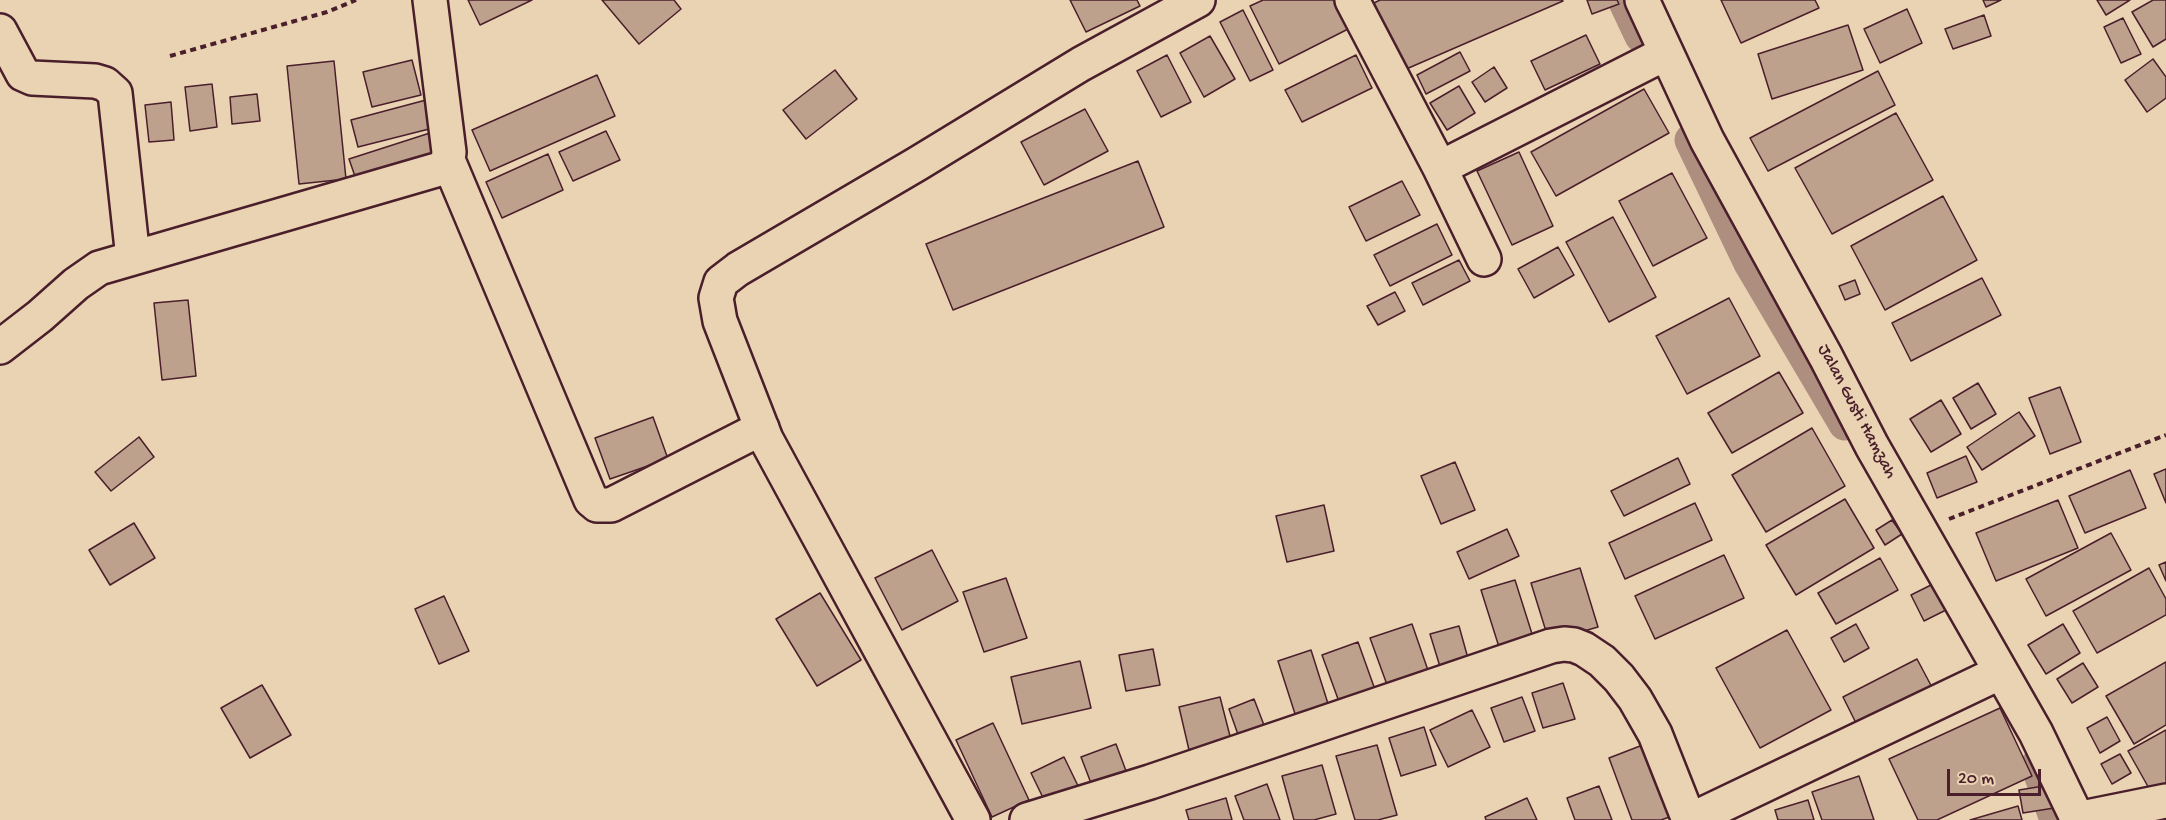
<!DOCTYPE html>
<style>
body{margin:0}
#map{position:relative;width:2166px;height:820px;overflow:hidden;background:#ead3b3;font-family:"Gochi Hand",sans-serif}
canvas{display:block}
.scale{position:absolute;left:1947px;top:769px;width:94px;height:27px;box-sizing:border-box;border:3px solid #4a1f2b;border-top:0;padding-left:8px;font-size:18px;line-height:21px;white-space:nowrap;color:#4a1f2b;-webkit-text-stroke:4px #ead3b3;paint-order:stroke}
</style>
<div id="map">
<canvas width="2166" height="820"></canvas>
<div class="scale">20 m</div>
</div>
<script>
const context = document.querySelector('canvas').getContext('2d');
context.lineJoin = 'round';
function poly(rows) {
  const path = new Path2D();
  for (const r of rows) {
    path.moveTo(r[0], r[1]);
    for (let i = 2; i < r.length; i += 2) path.lineTo(r[i], r[i + 1]);
  }
  return path;
}
function stroke(path, color, width, dash) {
  context.strokeStyle = color;
  context.lineWidth = width;
  context.lineCap = dash ? 'butt' : 'round';
  context.setLineDash(dash || []);
  context.stroke(path);
}
function fillPath(path, color) {
  context.fillStyle = color;
  context.fill(path, 'evenodd');
}
function write(font, color, halo, rows, align = 'center') {
  context.font = font + ' "Gochi Hand",sans-serif';
  context.lineWidth = 4.5;
  context.setLineDash([]);
  context.textBaseline = 'middle';
  context.strokeStyle = halo;
  context.fillStyle = color;
  for (const [text, x, y, turn = 0] of rows) {
    context.save();
    context.translate(x, y);
    context.rotate((+turn || 0) * Math.PI / 180);
    context.textAlign = isNaN(turn) ? turn : align;
    if (halo) context.strokeText(text, 0, 0);
    context.fillText(text, 0, 0);
    context.restore();
  }
}
const canal = poly([
 [1624,0,1641,36],
 [1691,140,1750,263,1845,424],
 [2037,765,2056,820]
]);
const building = poly([
 [468,0,532,0,480,25,468,0],
 [602,0,674,0,681,9,639,44,602,0],
 [1070,0,1137,0,1140,6,1086,32,1070,0],
 [1263,0,1348,0,1360,23,1279,64,1250,6,1263,0],
 [1380,0,1562,0,1563,1,1404,70,1374,3,1380,0],
 [1587,0,1617,0,1619,4,1592,14,1587,0],
 [1721,0,1815,0,1819,8,1741,43,1721,0],
 [1983,0,2001,0,1986,7,1983,0],
 [2097,0,2130,0,2106,15,2097,0],
 [2153,0,2166,0,2166,39,2153,47,2132,12,2153,0],
 [1907,9,1922,43,1880,63,1864,29,1907,9],
 [1243,10,1273,70,1250,81,1220,22,1243,10],
 [1984,15,1991,36,1953,49,1945,29,1984,15],
 [2123,18,2141,54,2121,63,2104,27,2123,18],
 [1848,25,1863,70,1772,99,1758,54,1848,25],
 [1586,35,1600,64,1545,90,1531,61,1586,35],
 [1210,36,1235,79,1204,97,1180,53,1210,36],
 [1460,52,1470,71,1426,94,1417,75,1460,52],
 [1167,55,1191,102,1161,117,1137,71,1167,55],
 [1356,55,1372,88,1302,122,1285,90,1356,55],
 [2153,59,2166,77,2166,98,2147,112,2125,80,2153,59],
 [412,60,421,95,372,107,363,72,412,60],
 [334,61,346,179,299,184,287,66,334,61],
 [1494,67,1507,88,1485,102,1472,82,1494,67],
 [835,70,857,99,806,139,783,110,835,70],
 [1878,71,1895,105,1768,171,1750,138,1878,71],
 [597,75,615,116,490,171,472,130,597,75],
 [212,84,217,127,190,131,185,87,212,84],
 [1459,86,1475,113,1447,130,1430,103,1459,86],
 [1644,89,1669,133,1556,196,1531,152,1644,89],
 [257,94,260,121,232,124,230,97,257,94],
 [426,100,433,128,358,147,351,120,426,100],
 [171,102,174,140,149,142,145,105,171,102],
 [1085,109,1108,151,1044,185,1021,142,1085,109],
 [1896,113,1933,180,1832,234,1795,168,1896,113],
 [606,131,620,160,573,181,559,152,606,131],
 [433,132,441,158,358,185,349,159,433,132],
 [1519,152,1553,226,1512,245,1477,171,1519,152],
 [548,154,563,190,502,218,486,182,548,154],
 [1138,161,1164,227,953,310,926,244,1138,161],
 [1672,173,1707,238,1653,266,1619,201,1672,173],
 [1402,181,1420,215,1366,241,1349,207,1402,181],
 [1943,196,1977,260,1885,310,1851,246,1943,196],
 [1613,217,1656,297,1609,322,1566,242,1613,217],
 [1437,224,1452,255,1390,286,1374,255,1437,224],
 [1558,247,1574,275,1534,298,1518,269,1558,247],
 [1459,260,1470,281,1423,305,1412,283,1459,260],
 [1982,278,2001,315,1911,361,1892,323,1982,278],
 [1855,280,1860,294,1845,300,1839,286,1855,280],
 [1395,292,1405,311,1378,325,1367,306,1395,292],
 [1729,298,1760,356,1687,394,1656,336,1729,298],
 [188,300,196,376,162,380,154,303,188,300],
 [1779,372,1803,413,1732,453,1708,413,1779,372],
 [1978,383,1996,414,1971,429,1953,398,1978,383],
 [2060,387,2081,442,2050,454,2029,398,2060,387],
 [1941,400,1961,434,1931,452,1910,419,1941,400],
 [2019,412,2035,436,1982,470,1967,447,2019,412],
 [653,417,668,459,610,479,595,438,653,417],
 [1812,428,1845,486,1766,532,1732,475,1812,428],
 [139,437,154,457,111,491,95,472,139,437],
 [1966,456,1977,482,1937,498,1927,473,1966,456],
 [1678,458,1690,484,1624,516,1611,491,1678,458],
 [1455,462,1475,510,1441,524,1421,476,1455,462],
 [2166,469,2166,503,2154,474,2166,469],
 [2130,470,2146,508,2085,533,2069,496,2130,470],
 [1845,499,1874,548,1796,595,1766,545,1845,499],
 [2058,500,2078,548,1996,581,1976,533,2058,500],
 [1695,503,1712,540,1625,579,1609,543,1695,503],
 [1324,505,1334,551,1287,562,1276,516,1324,505],
 [1892,520,1902,534,1885,545,1876,530,1892,520],
 [134,523,155,558,110,585,89,550,134,523],
 [1507,529,1519,556,1469,579,1457,552,1507,529],
 [2111,533,2131,570,2046,616,2026,579,2111,533],
 [932,550,958,601,902,630,875,578,932,550],
 [1724,555,1744,598,1655,639,1635,596,1724,555],
 [1880,558,1898,590,1836,624,1818,593,1880,558],
 [2166,562,2166,581,2159,565,2166,562],
 [1580,568,1598,627,1549,641,1531,583,1580,568],
 [2149,568,2166,599,2166,615,2097,653,2073,611,2149,568],
 [1006,578,1027,638,984,652,963,592,1006,578],
 [1515,580,1533,637,1499,647,1481,590,1515,580],
 [1935,583,1948,609,1924,621,1911,595,1935,583],
 [820,593,861,660,817,686,776,619,820,593],
 [444,596,469,651,439,664,415,609,444,596],
 [1412,624,1431,679,1390,693,1370,638,1412,624],
 [1856,624,1869,648,1844,662,1831,638,1856,624],
 [2063,624,2080,653,2046,674,2028,645,2063,624],
 [1459,626,1469,662,1441,670,1430,634,1459,626],
 [1787,630,1831,710,1760,748,1716,668,1787,630],
 [1358,642,1378,698,1342,710,1322,655,1358,642],
 [1153,649,1160,685,1126,691,1119,655,1153,649],
 [1311,650,1330,710,1297,720,1278,661,1311,650],
 [1917,659,1934,691,1859,729,1843,697,1917,659],
 [1080,661,1091,708,1022,724,1011,677,1080,661],
 [2166,662,2166,725,2134,744,2106,696,2166,662],
 [2083,663,2098,687,2072,703,2057,679,2083,663],
 [1563,683,1575,719,1543,728,1532,693,1563,683],
 [262,685,291,735,250,758,221,708,262,685],
 [1220,697,1231,740,1189,750,1179,707,1220,697],
 [1522,697,1535,731,1504,742,1491,708,1522,697],
 [1254,699,1267,733,1241,743,1229,709,1254,699],
 [2000,708,2032,776,1937,820,1918,820,1889,759,2000,708],
 [1472,710,1490,747,1448,767,1430,730,1472,710],
 [2107,717,2120,741,2100,753,2087,728,2107,717],
 [993,723,1029,800,992,817,956,740,993,723],
 [1424,727,1436,765,1401,776,1389,738,1424,727],
 [2166,730,2166,793,2155,799,2128,751,2166,730],
 [1653,741,1681,813,1661,820,1632,820,1609,758,1653,741],
 [1116,744,1129,779,1094,791,1081,757,1116,744],
 [1377,745,1397,815,1378,820,1355,820,1336,756,1377,745],
 [2120,754,2131,773,2112,784,2101,764,2120,754],
 [1064,757,1082,794,1049,810,1031,773,1064,757],
 [1322,765,1336,814,1314,820,1294,820,1282,776,1322,765],
 [1859,776,1874,820,1822,820,1812,792,1859,776],
 [1267,784,1280,820,1244,820,1235,796,1267,784],
 [2050,785,2054,808,2023,813,2019,790,2050,785],
 [1599,786,1612,820,1575,820,1567,798,1599,786],
 [1226,798,1232,820,1189,820,1186,810,1226,798],
 [1527,798,1537,820,1486,820,1485,817,1527,798],
 [1808,800,1814,820,1778,820,1775,810,1808,800],
 [2018,806,2022,820,1970,820,2018,806]
]);
const path = poly([
 [170,56,327,12,356,0],
 [1949,519,2166,435]
]);
const minor = poly([
 [1352,0,1440,168,1484,259],
 [1642,0,1707,140,1826,357,1872,446,2036,733,2078,820],
 [0,31,23,74,32,78,95,81,105,84,115,93,133,258],
 [448,160,591,500,597,505,611,505,762,428],
 [1440,168,1666,53],
 [0,347,40,316,76,284,99,268,443,168,448,160,449,152,430,0],
 [2077,819,2166,801],
 [973,820,766,439,720,321,716,298,721,282,738,269,917,164,1081,64,1198,0],
 [1027,820,1150,782,1551,646,1564,644,1574,645,1584,649,1602,661,1619,678,1635,699,1655,734,1689,820],
 [1691,820,2001,672]
]);
const streetNames = [
 ["Jalan Gusti Hamzah",1856,412,62]
];
stroke(canal, '#ad8e7f', 33);
fillPath(building, '#bda18d');
stroke(building, '#4a1f2b', 1.5);
stroke(minor, '#4a1f2b', 38);
stroke(path, '#4a1f2b', 4, [6, 4.5]);
stroke(minor, '#ead3b3', 33);
write('18px', '#4a1f2b', '#ead3b3', streetNames);
</script>
